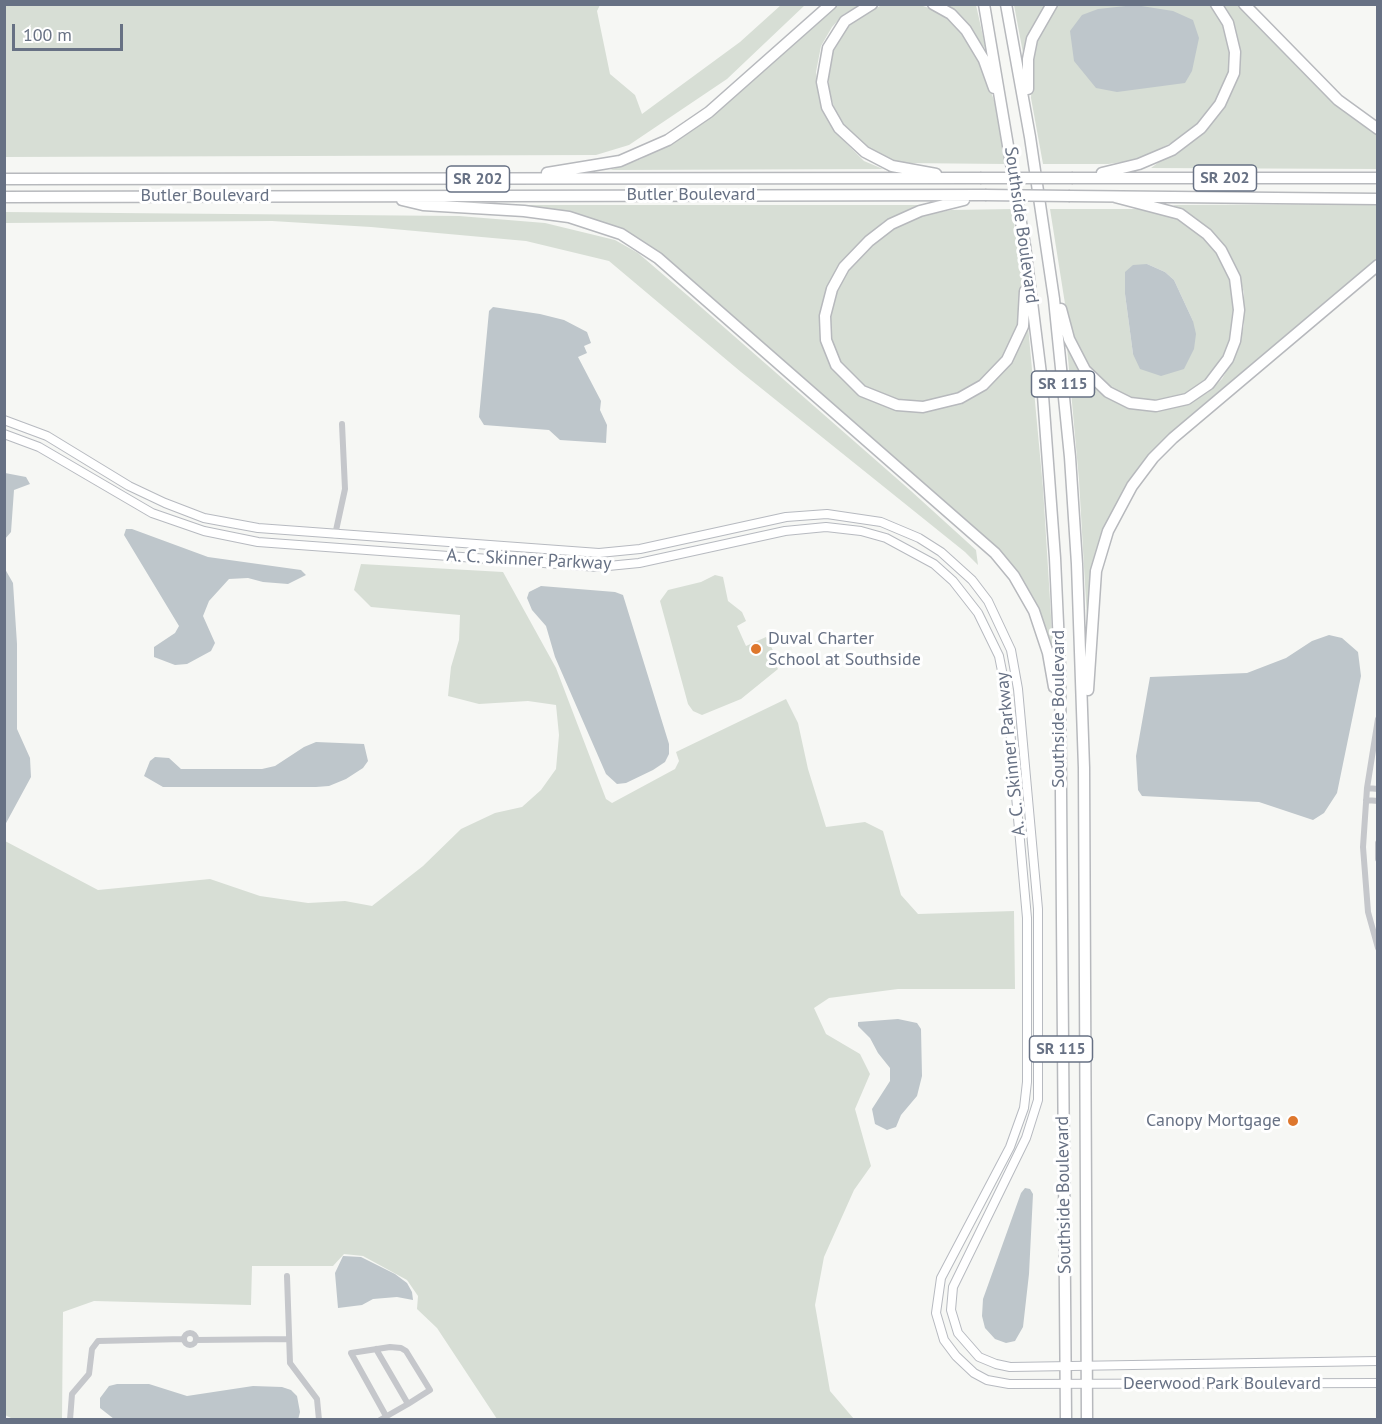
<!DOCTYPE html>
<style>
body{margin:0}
#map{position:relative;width:1382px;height:1424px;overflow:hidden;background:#f6f7f4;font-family:"PT Sans",sans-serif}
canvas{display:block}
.frame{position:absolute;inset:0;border:6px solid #677184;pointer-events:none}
.scale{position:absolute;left:12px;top:24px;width:111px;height:27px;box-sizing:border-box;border:3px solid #677184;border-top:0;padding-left:8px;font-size:18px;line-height:21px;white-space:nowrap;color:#677184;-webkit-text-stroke:4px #fff;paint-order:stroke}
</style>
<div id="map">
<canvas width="1382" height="1424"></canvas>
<div class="frame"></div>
<div class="scale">100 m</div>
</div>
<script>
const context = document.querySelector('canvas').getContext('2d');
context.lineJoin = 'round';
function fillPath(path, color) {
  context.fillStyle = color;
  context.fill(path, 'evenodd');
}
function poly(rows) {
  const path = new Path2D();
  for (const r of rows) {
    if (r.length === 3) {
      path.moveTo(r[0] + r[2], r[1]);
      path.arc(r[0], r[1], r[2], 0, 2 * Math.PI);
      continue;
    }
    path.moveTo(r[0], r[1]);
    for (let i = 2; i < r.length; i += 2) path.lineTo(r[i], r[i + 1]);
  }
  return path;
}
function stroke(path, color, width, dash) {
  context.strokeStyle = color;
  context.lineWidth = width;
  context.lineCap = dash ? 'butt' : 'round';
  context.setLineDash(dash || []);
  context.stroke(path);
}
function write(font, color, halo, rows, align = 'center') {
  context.font = font + ' "PT Sans",sans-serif';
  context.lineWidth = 6;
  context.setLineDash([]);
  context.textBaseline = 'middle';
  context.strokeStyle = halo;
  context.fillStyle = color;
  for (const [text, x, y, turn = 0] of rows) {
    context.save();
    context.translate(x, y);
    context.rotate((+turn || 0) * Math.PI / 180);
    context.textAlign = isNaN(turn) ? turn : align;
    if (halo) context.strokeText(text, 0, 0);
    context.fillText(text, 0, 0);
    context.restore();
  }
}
const green = poly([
 [4,5,600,5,597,11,610,74,635,95,642,114,740,42,781,5,805,5,727,79,629,145,596,155,5,157],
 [835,5,863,5,844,14,832,27,821,46,816,72,819,98,823,112,838,135,864,161,883,169,610,170,641,159,674,140],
 [882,5,920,5,935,10,952,21,975,48,995,103,1005,164,902,163,879,155,849,132,835,110,828,89,831,52,842,32,853,20],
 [941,5,976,5,986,50,971,29],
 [1014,5,1049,5,1033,25,1023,53],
 [1056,5,1211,5,1225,28,1231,53,1229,75,1220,94,1207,114,1187,135,1137,160,1108,164,1043,164,1031,98,1033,51,1047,16],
 [1219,5,1240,5,1377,132,1377,169,1151,168,1202,130,1235,72],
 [1377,204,1377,261,1158,448,1115,510,1087,619,1079,480,1067,347,1076,364,1132,407,1207,393,1222,379,1237,352,1244,325,1244,293,1237,269,1223,243,1196,218,1173,205],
 [524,205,918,205,883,222,853,250,840,266,831,283,825,348,876,402,959,403,977,395,993,383,1016,353,1028,326,1043,488,1053,648,1003,558,626,234,524,208],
 [1012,209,1022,276,1021,311,1015,338,992,373,949,400,905,403,871,392,837,360,829,336,831,304,846,272,867,247,896,227,916,217,951,210],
 [1050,209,1148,209,1178,218,1212,246,1230,278,1235,311,1232,335,1223,358,1208,380,1195,391,1168,401,1144,402,1116,393,1087,366,1069,329],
 [1147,264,1165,272,1174,280,1193,321,1133,354,1125,294],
 [5,212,459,216,545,223,615,240,638,253,694,301,911,491,976,550,978,565,965,552,741,372,609,261,526,241,371,227,272,221,5,223],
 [361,564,503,572,556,668,606,799,612,803,675,769,679,761,676,752,786,699,798,723,808,769,826,827,865,822,883,831,901,895,918,914,1014,911,1015,989,898,989,829,998,814,1008,826,1034,860,1054,870,1074,855,1109,871,1166,854,1190,824,1257,815,1305,830,1391,854,1419,497,1419,437,1328,417,1309,418,1296,407,1280,363,1256,344,1254,333,1266,252,1266,251,1305,94,1301,63,1312,62,1419,13,1419,5,1415,5,841,98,890,210,879,260,896,308,903,345,901,372,906,423,866,461,829,495,813,522,807,541,790,556,769,559,735,556,705,528,701,479,704,448,696,451,667,459,640,460,615,371,607,354,590],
 [715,575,723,577,728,601,742,612,746,621,737,626,746,646,766,637,779,662,775,664,778,669,741,699,702,715,693,711,688,704,660,601,668,590,701,582]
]);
const water = poly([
 [1135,5,1173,11,1193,20,1199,38,1192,71,1185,83,1117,92,1096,88,1074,61,1070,31,1082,15,1098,9],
 [1147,264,1165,272,1174,280,1193,321,1196,334,1194,349,1184,369,1161,376,1140,369,1133,354,1125,294,1125,272,1133,265],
 [493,307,540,314,564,320,587,332,591,343,584,346,587,353,578,357,601,401,600,410,607,425,606,443,560,440,549,430,484,425,479,417,489,311],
 [5,473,26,477,30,484,14,490,11,532,5,539],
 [126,529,132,529,208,557,301,570,306,575,288,584,263,582,248,578,229,579,209,601,203,616,215,643,211,651,187,664,175,665,154,657,154,647,175,633,179,626,124,535],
 [5,569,13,583,17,644,17,729,30,758,31,777,5,825],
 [541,586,615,592,623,595,669,744,669,754,665,762,653,770,626,783,617,784,606,774,555,657,546,626,532,610,527,598,529,592],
 [1329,635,1342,638,1358,652,1361,676,1337,793,1324,813,1313,820,1259,802,1142,796,1138,790,1136,756,1150,677,1247,673,1286,658,1312,641],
 [316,742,364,744,368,761,363,768,346,779,329,786,316,787,163,787,144,776,150,761,155,757,169,758,181,769,262,769,275,766,304,747],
 [898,1019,917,1023,921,1029,922,1076,917,1096,901,1115,896,1127,887,1130,875,1124,872,1109,890,1081,890,1068,878,1053,870,1038,858,1026,858,1022],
 [1025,1188,1030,1189,1033,1194,1029,1274,1023,1327,1015,1341,1006,1343,995,1339,985,1328,982,1316,983,1299,1021,1193],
 [343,1256,361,1257,395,1274,407,1283,412,1292,413,1300,397,1297,373,1299,362,1305,338,1308,335,1273],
 [117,1384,149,1384,187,1396,253,1386,282,1387,291,1390,297,1396,300,1412,298,1420,114,1419,100,1408,100,1398,109,1386]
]);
const street = poly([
 [335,535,345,489,342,424],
 [1378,719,1367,788,1363,847,1368,912,1378,948],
 [1367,788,1378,789],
 [1366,800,1378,801],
 [1378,843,1378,859],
 [287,1276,290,1363,317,1399,319,1420],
 [190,1339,6],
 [196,1340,288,1339],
 [376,1349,408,1404],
 [70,1420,72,1394,89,1374,92,1349,98,1341,184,1339],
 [380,1420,408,1404,430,1390,406,1351,401,1348,390,1347,351,1353,386,1416]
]);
const secondary = poly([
 [4,420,47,436,129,486,165,503,204,518,258,528,599,553,640,549,786,517,827,514,881,522,919,538,941,552,972,580,988,601,1011,650,1018,689,1038,909,1038,1100,1026,1138,953,1287,951,1310,958,1333,979,1357,996,1364,1010,1367,1378,1361],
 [4,434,39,447,152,513,204,531,258,542,598,567,639,563,785,531,826,527,861,531,886,538,934,564,953,581,978,613,999,656,1007,696,1027,918,1027,1082,1024,1108,1010,1147,941,1278,936,1313,944,1340,956,1356,974,1373,987,1380,1009,1384,1378,1383]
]);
const highway = poly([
 [872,4,845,21,828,48,822,82,827,107,839,128,865,152,892,166,936,174],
 [933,4,951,14,966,30,984,60,994,88],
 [984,4,1025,246,1042,382,1055,558,1060,667,1066,1420],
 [1006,4,1030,137,1054,299,1070,457,1077,564,1084,768,1087,1420],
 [1244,4,1338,100,1378,129],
 [1028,89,1028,59,1032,39,1052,4],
 [547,173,620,161,668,140,709,112,831,4],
 [1102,173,1139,164,1172,150,1201,128,1220,104,1234,73,1235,52,1228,23,1216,4],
 [1073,178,1378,178],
 [4,179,980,178],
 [1070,196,1378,199],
 [4,197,985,195],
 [402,200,423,205,524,211,569,217,621,234,658,258,995,553,1014,576,1034,611,1048,653,1054,687],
 [964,200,920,211,891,224,869,241,844,267,832,289,825,316,826,340,836,365,862,391,897,405,923,407,960,398,983,385,1007,360,1023,326,1025,291],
 [1061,309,1069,339,1085,370,1108,392,1130,403,1156,406,1187,399,1209,384,1228,359,1235,341,1239,310,1235,278,1221,250,1207,234,1180,214,1115,197],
 [1088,690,1096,571,1108,531,1132,486,1153,458,1173,438,1378,265]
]);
const highwayBridge = poly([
 [980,178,1073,178],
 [985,195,1070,196]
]);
const markers = [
 [756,649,6,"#de772d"],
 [1293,1121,6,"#de772d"]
];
const shields = [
 [1225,178,63],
 [478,179,63],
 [1063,384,63],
 [1061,1049,63]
];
const shieldNames = [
 ["SR 202",1225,178],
 ["SR 202",478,179],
 ["SR 115",1063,384],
 ["SR 115",1061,1049]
];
const streetNames = [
 ["Butler Boulevard",691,195],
 ["Butler Boulevard",205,196],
 ["Southside Boulevard",1021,225,82],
 ["A. C. Skinner Parkway",529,560,3],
 ["Southside Boulevard",1059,709,-90],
 ["A. C. Skinner Parkway",1011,754,-96],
 ["Southside Boulevard",1064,1195,-91],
 ["Deerwood Park Boulevard",1222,1384]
];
const poiNames = [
 ["Duval Charter",768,639],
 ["School at Southside",768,660],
 ["Canopy Mortgage",1281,1121,"right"]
];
fillPath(green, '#d7ded5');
fillPath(water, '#bec6cb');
stroke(secondary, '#b7bac0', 10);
stroke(highway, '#b7b9bd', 13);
stroke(street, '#c5c7cb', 6);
stroke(secondary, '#fff', 8);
stroke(highway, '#fff', 10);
stroke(highwayBridge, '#b7b9bd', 13, []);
stroke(highwayBridge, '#fff', 10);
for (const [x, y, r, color] of markers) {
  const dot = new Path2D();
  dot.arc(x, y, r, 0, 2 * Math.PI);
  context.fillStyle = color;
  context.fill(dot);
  stroke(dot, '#fff', 2);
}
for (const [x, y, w] of shields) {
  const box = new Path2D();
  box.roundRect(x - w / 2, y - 13, w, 26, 4.5);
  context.fillStyle = '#fff';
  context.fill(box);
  stroke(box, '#677184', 1.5);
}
write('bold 16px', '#677184', null, shieldNames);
write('18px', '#677184', '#fff', streetNames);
write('18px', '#677184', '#fff', poiNames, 'left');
</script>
